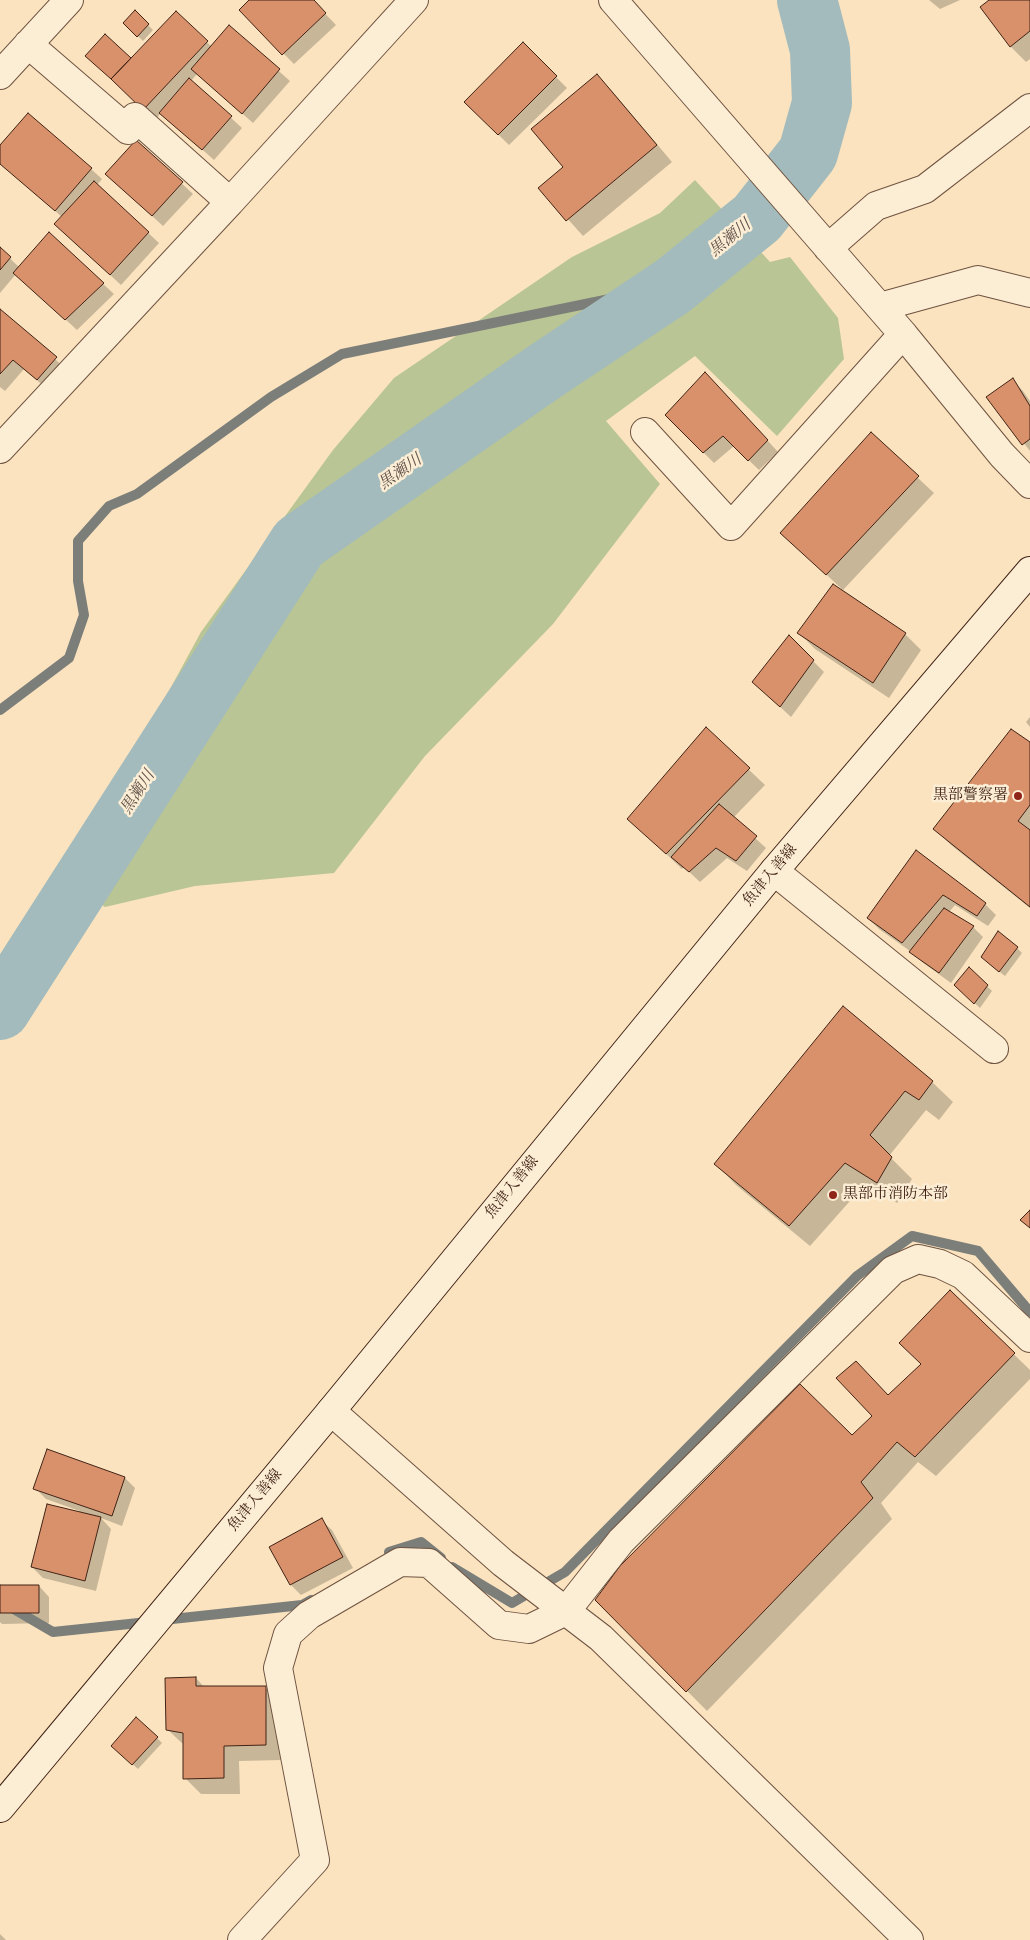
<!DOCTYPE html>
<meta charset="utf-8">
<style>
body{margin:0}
canvas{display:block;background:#fae3be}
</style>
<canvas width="1030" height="1940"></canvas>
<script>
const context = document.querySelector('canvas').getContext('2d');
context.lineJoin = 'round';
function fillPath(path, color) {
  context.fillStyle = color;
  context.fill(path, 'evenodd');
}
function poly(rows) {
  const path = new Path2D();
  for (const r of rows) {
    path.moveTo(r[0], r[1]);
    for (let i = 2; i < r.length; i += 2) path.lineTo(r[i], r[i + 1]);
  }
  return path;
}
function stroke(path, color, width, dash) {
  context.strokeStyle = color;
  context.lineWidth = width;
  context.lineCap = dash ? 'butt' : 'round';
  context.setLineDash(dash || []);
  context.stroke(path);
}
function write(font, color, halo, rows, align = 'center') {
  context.font = font + ' Vollkorn,"Noto Serif JP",serif';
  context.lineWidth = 5;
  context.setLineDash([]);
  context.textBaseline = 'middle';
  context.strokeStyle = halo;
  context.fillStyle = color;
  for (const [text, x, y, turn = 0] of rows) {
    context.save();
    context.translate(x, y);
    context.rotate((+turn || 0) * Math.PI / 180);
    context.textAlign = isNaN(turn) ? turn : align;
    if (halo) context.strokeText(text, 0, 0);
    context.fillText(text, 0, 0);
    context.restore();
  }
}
const green = poly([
 [695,180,770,262,790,257,838,318,844,359,777,436,695,356,606,421,660,484,553,624,425,756,334,873,195,886,105,907,58,874,133,757,201,632,333,450,394,378,572,257,660,213]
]);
const shadow = poly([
 [251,0,312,0,336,25,294,64,240,10],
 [929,0,960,0,940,9],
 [991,0,1030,0,1030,59,1026,62,1010,46],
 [135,12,153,30,143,41,124,23],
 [176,13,212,47,229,27,290,81,253,123,197,74,191,81,242,128,214,160,161,113,155,120,92,61,105,36,131,60],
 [523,44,567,88,509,145,465,102],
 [597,76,612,91,672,162,583,236,540,188,565,167],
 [136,141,193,194,163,226,117,184],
 [0,147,91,169,102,179,97,185,159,243,121,285,67,235,62,217,0,163],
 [49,234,114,294,77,330,16,274,0,293,0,249,20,268],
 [0,310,66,369,48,390,24,369,5,391,0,387],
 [1012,380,1023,391,1030,401,1030,451,988,397],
 [716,384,778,452,759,470,734,446,714,463,666,415],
 [871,434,934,493,843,590,781,533],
 [799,633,905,634,921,650,889,698,815,649],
 [789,637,824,672,791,717,764,692],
 [1030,717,1030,727,1026,722],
 [706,729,765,785,733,818,766,848,747,871,727,858,700,882,684,867,682,869,645,834],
 [1030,743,1030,908,951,845,935,829],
 [917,851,985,904,996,915,988,926,955,905,949,912,973,927,983,937,951,983,922,962,910,951,879,929,868,918],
 [1017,948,1022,953,1005,976,987,962],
 [969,969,992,991,980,1008,955,985],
 [843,1008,932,1082,953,1102,939,1120,926,1110,889,1156,912,1179,897,1203,866,1183,810,1246,736,1185,716,1164],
 [950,1292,1030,1370,1030,1379,936,1476,918,1462,881,1503,892,1519,707,1711,597,1600,852,1437,874,1416,856,1362,889,1396,922,1365],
 [125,1478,135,1488,122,1526,101,1518,111,1529,96,1591,43,1578,32,1567,80,1511,46,1499,35,1488],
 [321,1520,332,1530,353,1568,301,1595,291,1585],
 [39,1586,49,1597,49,1623,2,1624,0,1622,0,1587],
 [196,1678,205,1688,265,1687,281,1703,282,1760,239,1761,240,1794,201,1794,185,1778,184,1745,167,1729],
 [157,1738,162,1743,138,1769,117,1751],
 [0,1934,6,1940,0,1940]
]);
const stream = poly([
 [0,710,69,658,84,615,78,581,78,541,109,506,137,494,271,397,342,354,673,286],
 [389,1552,421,1542,441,1558],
 [452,1567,512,1603,565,1572,857,1276,912,1236,978,1251,1030,1312],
 [0,1601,53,1632,148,1622],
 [163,1620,302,1605,311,1600]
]);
const river = poly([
 [0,1010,299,543,544,372,673,286,757,218,808,153,822,103,820,50,807,0]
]);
const building = poly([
 [249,0,314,0,326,13,282,55,239,10,249,0],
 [989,0,1030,0,1030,31,1010,47,980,7,989,0],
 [135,10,149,24,137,37,123,23,135,10],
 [176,11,208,41,143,110,111,79,176,11],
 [229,25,280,69,242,114,191,69,229,25],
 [105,34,131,58,111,79,85,56,105,34],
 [523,42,557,76,498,135,464,102,523,42],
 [597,74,657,145,566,221,538,188,563,167,531,129,597,74],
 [189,78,232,116,202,150,159,113,189,78],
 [28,113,92,168,55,211,0,164,0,145,28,113],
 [136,140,183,182,152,216,105,174,136,140],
 [94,181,149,232,110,275,54,224,94,181],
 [49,232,104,283,65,320,13,273,49,232],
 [0,247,11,257,0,270,0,247],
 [0,309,57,357,37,380,13,360,0,374,0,309],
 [705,372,768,440,748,461,723,436,703,453,665,415,705,372],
 [1013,378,1030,406,1030,439,1022,445,986,397,1013,378],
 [871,432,919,476,826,575,780,533,871,432],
 [833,584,906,633,873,683,797,633,833,584],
 [789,635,814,660,780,707,752,682,789,635],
 [706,727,750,768,666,854,627,819,706,727],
 [1011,729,1030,742,1030,805,1018,821,1030,830,1030,907,933,829,1011,729],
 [719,804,757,836,736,861,716,848,689,872,671,857,719,804],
 [916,850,986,903,977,916,943,895,902,943,867,918,916,850],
 [944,908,974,926,939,973,909,952,944,908],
 [998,931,1018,947,999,972,981,957,998,931],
 [969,967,988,985,974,1004,954,985,969,967],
 [843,1006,933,1081,919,1100,905,1091,870,1135,892,1157,877,1183,845,1163,789,1226,714,1164,843,1006],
 [1030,1210,1030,1228,1020,1220,1030,1210],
 [950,1290,1015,1353,915,1457,897,1442,861,1482,873,1498,686,1692,595,1600,620,1566,800,1384,852,1435,872,1416,836,1378,856,1361,888,1395,921,1364,899,1343,950,1290],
 [47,1449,125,1477,112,1516,33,1489,47,1449],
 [47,1504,101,1517,85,1581,31,1567,47,1504],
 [322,1518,343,1557,290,1585,269,1547,322,1518],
 [0,1585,39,1585,39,1613,0,1613,0,1585],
 [196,1677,196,1686,266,1686,266,1745,224,1746,224,1778,183,1779,183,1733,166,1730,165,1678,196,1677],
 [136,1717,158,1737,132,1765,111,1746,136,1717]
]);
const street = poly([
 [613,0,903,334,1002,455,1030,484],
 [0,75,69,0],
 [230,202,414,0],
 [828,248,876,206,925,189,1030,108],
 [880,307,978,280,1030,293],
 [645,432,731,526,903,334],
 [0,449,230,202,135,117,128,130,28,44],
 [774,871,994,1049],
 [331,1411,503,1563,601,1638,909,1940],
 [242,1940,315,1860,278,1668,288,1634,309,1615,400,1562,429,1563,499,1625,529,1629,566,1611,621,1541,893,1270,918,1259,940,1264,963,1275,1030,1338]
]);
const secondary = poly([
 [0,1808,331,1411,774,871,1030,571]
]);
const markers = [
 [1018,796,5,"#8f2418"],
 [833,1195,5,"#8f2418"]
];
const poiNames = [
 ["黒部警察署",1008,796],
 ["黒部市消防本部",843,1195,"left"]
];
const streetNames = [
 ["魚津入善線",771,876,-50],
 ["魚津入善線",513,1188,-51],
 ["魚津入善線",256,1501,-50]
];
const waterNames = [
 ["黒瀬川",731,239,-39],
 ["黒瀬川",401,473,-35],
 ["黒瀬川",139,793,-57]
];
fillPath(green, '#b9c595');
fillPath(shadow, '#0003');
stroke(stream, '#7c7e7a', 10);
stroke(river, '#a3bbbc', 60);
fillPath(building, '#d9916c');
stroke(building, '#412316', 1);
stroke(street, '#6f5340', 30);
stroke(secondary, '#412316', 30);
stroke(street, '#fcedd5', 28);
stroke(secondary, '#fcedd5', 28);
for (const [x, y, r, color] of markers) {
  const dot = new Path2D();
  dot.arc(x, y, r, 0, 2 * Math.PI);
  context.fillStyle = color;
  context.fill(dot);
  stroke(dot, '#fcedd5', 2);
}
write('15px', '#412316', '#fcedd5', poiNames, 'right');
write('15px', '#412316', '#fcedd5', streetNames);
write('italic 16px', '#5e5148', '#fcedd5', waterNames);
</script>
